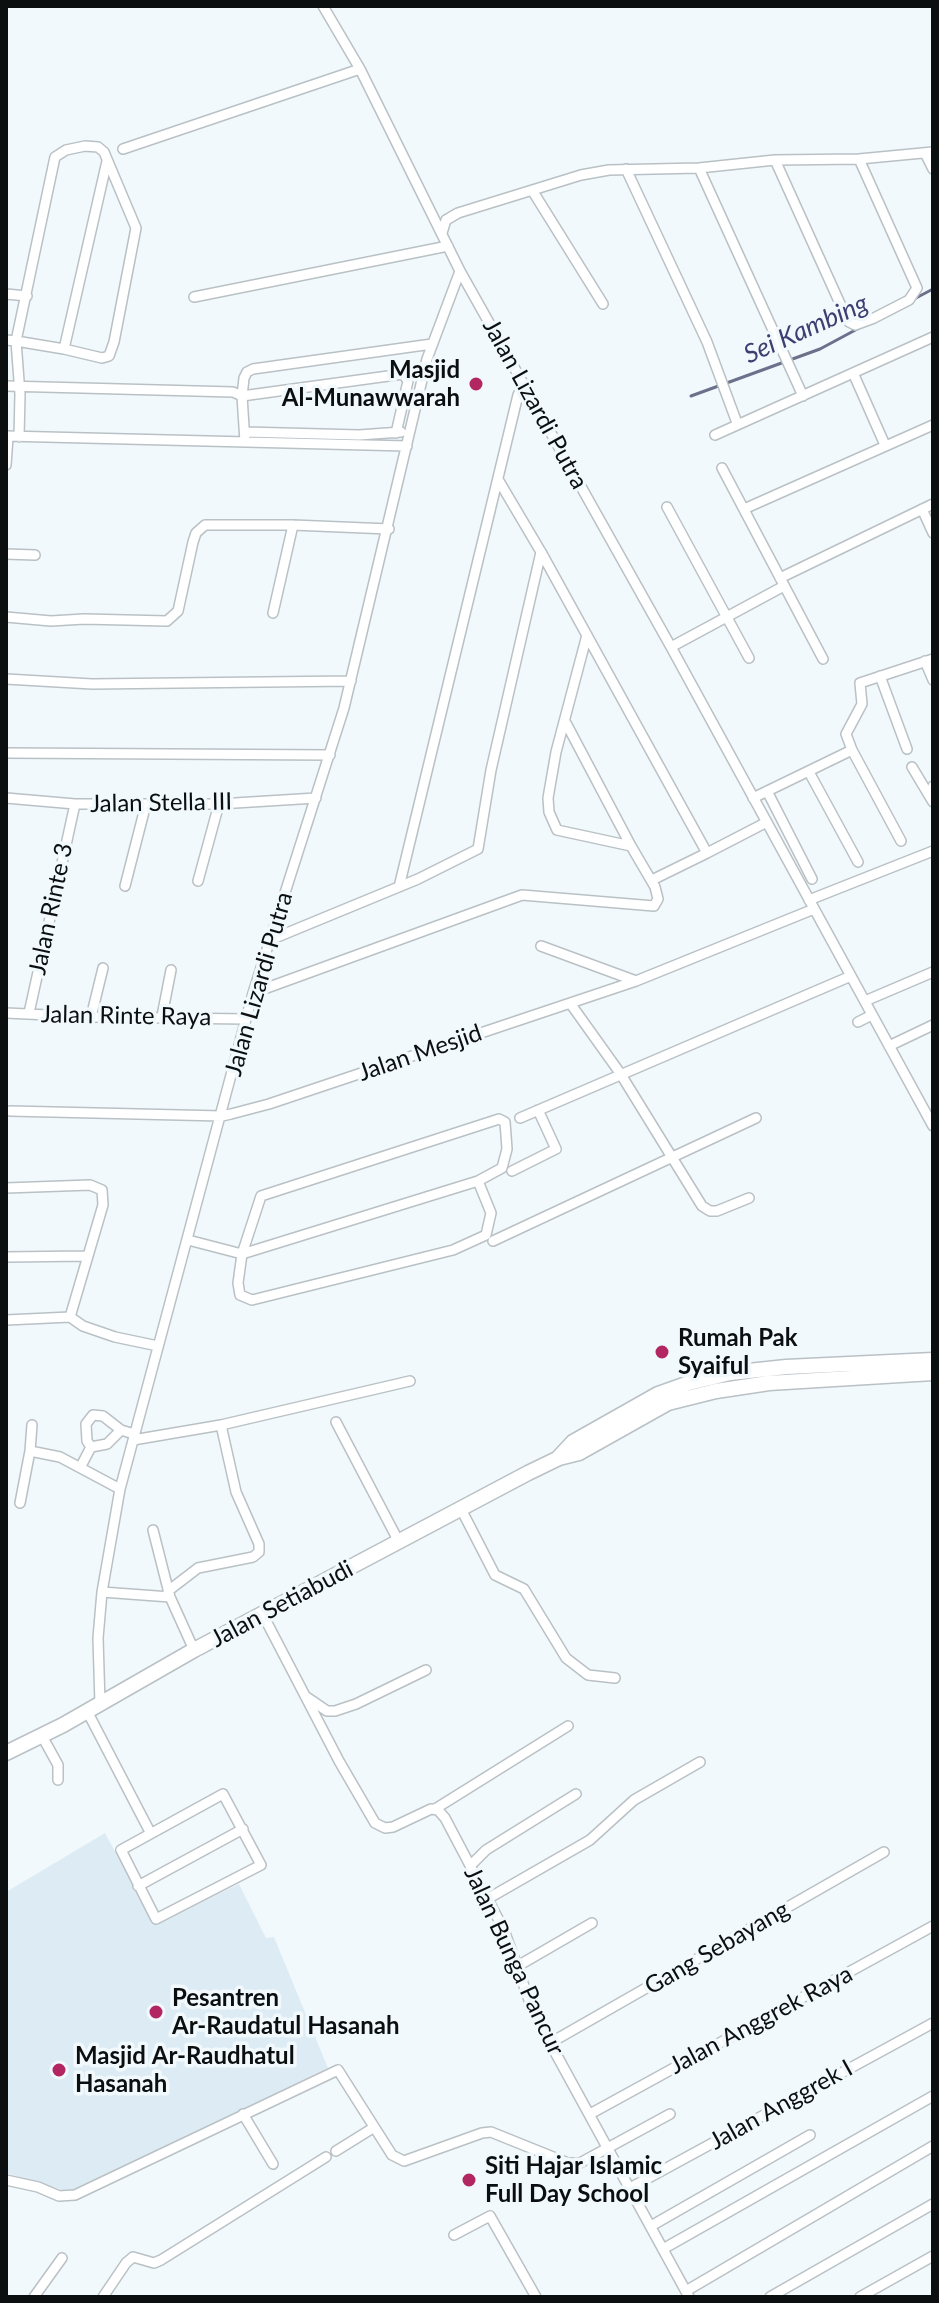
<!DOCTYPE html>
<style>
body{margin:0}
#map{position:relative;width:939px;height:2303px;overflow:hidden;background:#f1f9fd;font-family:Lato,sans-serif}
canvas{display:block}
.frame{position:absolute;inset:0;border:8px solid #0c0f10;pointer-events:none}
</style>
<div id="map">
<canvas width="939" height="2303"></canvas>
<div class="frame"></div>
</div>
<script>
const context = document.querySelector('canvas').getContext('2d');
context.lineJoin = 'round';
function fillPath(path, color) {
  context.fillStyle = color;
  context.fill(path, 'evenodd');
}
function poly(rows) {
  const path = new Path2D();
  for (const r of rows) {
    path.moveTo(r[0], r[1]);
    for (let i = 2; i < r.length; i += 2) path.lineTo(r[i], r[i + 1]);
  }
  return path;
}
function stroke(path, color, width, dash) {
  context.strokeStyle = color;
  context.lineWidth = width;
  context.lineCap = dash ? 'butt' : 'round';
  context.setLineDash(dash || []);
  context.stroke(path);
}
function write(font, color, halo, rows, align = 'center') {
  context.font = font + ' Lato,sans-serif';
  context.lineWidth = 7;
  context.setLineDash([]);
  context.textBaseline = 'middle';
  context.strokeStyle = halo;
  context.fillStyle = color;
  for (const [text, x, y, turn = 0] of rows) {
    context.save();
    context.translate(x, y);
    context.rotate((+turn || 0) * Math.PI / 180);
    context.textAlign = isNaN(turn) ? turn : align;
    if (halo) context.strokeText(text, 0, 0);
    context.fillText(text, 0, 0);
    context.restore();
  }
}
const built = poly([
 [105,1833,154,1923,239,1884,266,1938,274,1937,328,2068,69,2192,6,2173,6,1892]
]);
const stream = poly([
 [914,299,933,289],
 [691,396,820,349,861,327]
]);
const street = poly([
 [323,6,360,69,460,271,671,647,933,1126],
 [123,149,360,69],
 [925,153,933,169],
 [775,160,842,308,849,322,855,325,874,318,909,300,917,288,859,159],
 [699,168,803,396],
 [626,169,707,342,737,423],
 [532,190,603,304],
 [442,233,446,220,458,213,581,175,609,170,699,168,775,160,859,159,933,152],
 [6,294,27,296],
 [194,297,448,246],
 [6,340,16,341,64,349,102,358,109,356,114,342,136,228,104,152,98,147,85,146,66,150,55,157,16,341,20,394,19,437],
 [64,349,107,161],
 [854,375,885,445],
 [6,386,233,392,242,396,245,442],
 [245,432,359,435,401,432],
 [396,433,408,381,403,374,242,396,244,378,247,372,253,369,432,344],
 [715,435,933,337],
 [6,436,407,446],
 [6,465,8,437],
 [722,468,823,659],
 [499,481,541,552,707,853,767,822],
 [667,507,749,658],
 [744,509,933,425],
 [922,509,933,533],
 [6,554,35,555],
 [780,578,933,504],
 [273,613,293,525],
 [6,617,51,621,84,619,167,621,178,611,193,542,196,533,205,525,293,525,389,529],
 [587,635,556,752,548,798,549,812,557,830,631,846],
 [671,647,784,586],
 [925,661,933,680],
 [880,676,907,749],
 [6,679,92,684,351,681],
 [6,753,330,755],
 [912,767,933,802],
 [809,772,858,862],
 [933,786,933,788],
 [767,791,812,879],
 [6,798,75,804,219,804,316,798],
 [753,798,852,750],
 [901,841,852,750,846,734,862,704,860,683,933,659],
 [652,880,707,853],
 [198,881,219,804],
 [125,886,146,804],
 [399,887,518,395,523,384],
 [809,900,933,851],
 [270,940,418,879,478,849,491,770,541,552],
 [541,946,636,981],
 [253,993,522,895,654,906,658,899,655,887,631,846,566,723],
 [865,1001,933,972],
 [570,1003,620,1073,702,1206,710,1211,717,1211,749,1198],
 [6,1013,91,1017,246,1019],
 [29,1013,75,804],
 [162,1016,171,970],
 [91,1017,103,968],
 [858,1022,872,1015],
 [889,1046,933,1025],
 [10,1111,222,1116,231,1114,269,1104,636,981,814,909],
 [520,1118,851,976],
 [512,1171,556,1149,538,1110],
 [6,1188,90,1185,102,1190,103,1205,70,1317],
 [188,1240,242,1254,478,1181,502,1168,507,1149,505,1122,499,1119,261,1196,242,1254,238,1283,240,1295,252,1300,453,1250,486,1235,491,1213,478,1181],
 [493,1241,756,1118],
 [6,1257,87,1256],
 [6,1320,70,1317,83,1326,115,1337,158,1346],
 [336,1422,399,1542],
 [32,1425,30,1451,60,1457,120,1489],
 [133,1440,221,1425],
 [91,1447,87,1441,86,1424,93,1415,103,1416,121,1430,134,1434],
 [81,1466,91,1447,107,1444,121,1430],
 [20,1503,30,1451],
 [461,1509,495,1575,524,1589,566,1658,588,1675,615,1678],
 [153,1530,170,1597,194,1650],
 [168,1591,198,1568,253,1557,259,1552,259,1544,236,1492,221,1425,410,1381],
 [102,1592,170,1597],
 [263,1615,339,1761,375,1823,385,1828,393,1827,431,1809,438,1810,445,1818,504,1930,529,2000,550,2043,689,2297],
 [305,1696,327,1711,335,1711,356,1704,426,1670],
 [100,1704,98,1638,102,1592,120,1489,253,993,344,708,427,359,460,271],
 [87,1711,150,1832],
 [42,1736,58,1765,58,1780],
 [223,1794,261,1865,156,1919,121,1850,223,1794],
 [435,1809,568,1726],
 [470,1866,486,1850,576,1794],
 [138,1886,243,1829],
 [489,1898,590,1840,634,1800,700,1762],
 [516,1967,592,1923],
 [550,2043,884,1852],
 [243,2114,273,2164],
 [590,2114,933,1926],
 [336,2151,373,2128],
 [6,2180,38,2187,59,2196,75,2195,338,2070,392,2155,404,2161,482,2133,491,2132,568,2163,580,2163,670,2114],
 [630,2188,933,2023],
 [651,2226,810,2135],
 [454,2235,490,2216,536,2297],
 [663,2249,933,2096],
 [686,2291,933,2146],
 [34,2297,62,2258],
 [103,2297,126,2263,133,2257,154,2263,161,2260,326,2157],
 [770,2297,933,2204],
 [860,2297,933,2256]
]);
const primary = poly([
 [559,1457,573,1442,658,1394,689,1383,730,1373,786,1367,933,1360],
 [6,1753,63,1725,194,1650,528,1473,559,1458,579,1453,668,1403,716,1391,769,1383,933,1373]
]);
const markers = [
 [476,384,8,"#b22662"],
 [662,1352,8,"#b22662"],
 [156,2012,8,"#b22662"],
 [59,2070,8,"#b22662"],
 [469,2180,8,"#b22662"]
];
const poiNames = [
 ["Masjid",460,370,"right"],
 ["Al-Munawwarah",460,398,"right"],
 ["Rumah Pak",678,1338],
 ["Syaiful",678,1366],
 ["Pesantren",172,1998],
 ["Ar-Raudatul Hasanah",172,2026],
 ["Masjid Ar-Raudhatul",75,2056],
 ["Hasanah",75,2084],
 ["Siti Hajar Islamic",485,2166],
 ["Full Day School",485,2194]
];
const streetNames = [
 ["Jalan Lizardi Putra",535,404,61],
 ["Jalan Stella III",161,803,-1],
 ["Jalan Rinte 3",51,909,-78],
 ["Jalan Lizardi Putra",259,984,-74],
 ["Jalan Rinte Raya",126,1016,1],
 ["Jalan Mesjid",420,1053,-19],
 ["Jalan Setiabudi",282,1604,-28],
 ["Gang Sebayang",717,1948,-30],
 ["Jalan Bunga Pancur",514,1961,65],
 ["Jalan Anggrek Raya",761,2020,-28],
 ["Jalan Anggrek I",781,2105,-29]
];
const waterNames = [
 ["Sei Kambing",806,329,-24]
];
fillPath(built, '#ddecf4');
stroke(stream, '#6d708a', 3);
stroke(street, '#bac1c5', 12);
stroke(primary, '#bac1c5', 17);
stroke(street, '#fff', 9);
stroke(primary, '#fff', 14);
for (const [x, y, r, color] of markers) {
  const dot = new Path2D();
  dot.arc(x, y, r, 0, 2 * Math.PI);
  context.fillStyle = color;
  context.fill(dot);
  stroke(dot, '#f1f9fd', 3);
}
write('bold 24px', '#0c0f10', '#f1f9fd', poiNames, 'left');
write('24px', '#0c0f10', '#f1f9fd', streetNames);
write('italic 26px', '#3e3e71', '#f1f9fd', waterNames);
</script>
